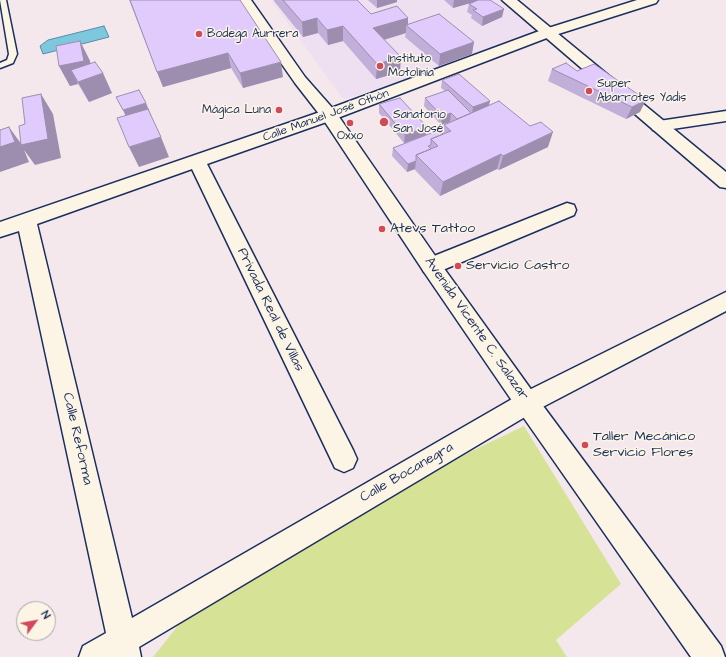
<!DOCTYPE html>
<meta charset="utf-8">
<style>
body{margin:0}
#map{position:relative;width:726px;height:657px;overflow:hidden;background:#f4e8ec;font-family:"Architects Daughter",sans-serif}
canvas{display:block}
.north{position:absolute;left:16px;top:601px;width:40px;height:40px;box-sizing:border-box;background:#fcf5e5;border:1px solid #a2a6af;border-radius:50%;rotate:58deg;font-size:11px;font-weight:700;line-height:16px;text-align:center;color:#1b2f5e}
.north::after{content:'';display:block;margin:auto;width:14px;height:18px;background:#d1495b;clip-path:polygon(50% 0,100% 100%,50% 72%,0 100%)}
</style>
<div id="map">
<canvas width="726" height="657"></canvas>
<div class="north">N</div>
</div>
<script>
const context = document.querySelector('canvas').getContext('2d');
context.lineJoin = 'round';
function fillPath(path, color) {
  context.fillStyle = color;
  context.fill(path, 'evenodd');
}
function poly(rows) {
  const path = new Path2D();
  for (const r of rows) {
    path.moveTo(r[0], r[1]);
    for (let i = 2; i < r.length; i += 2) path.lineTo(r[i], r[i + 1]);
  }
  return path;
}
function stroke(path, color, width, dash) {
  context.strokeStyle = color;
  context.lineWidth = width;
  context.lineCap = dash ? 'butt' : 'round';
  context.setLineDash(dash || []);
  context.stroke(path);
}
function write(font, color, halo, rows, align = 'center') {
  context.font = font + ' "Architects Daughter",sans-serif';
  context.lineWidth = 3;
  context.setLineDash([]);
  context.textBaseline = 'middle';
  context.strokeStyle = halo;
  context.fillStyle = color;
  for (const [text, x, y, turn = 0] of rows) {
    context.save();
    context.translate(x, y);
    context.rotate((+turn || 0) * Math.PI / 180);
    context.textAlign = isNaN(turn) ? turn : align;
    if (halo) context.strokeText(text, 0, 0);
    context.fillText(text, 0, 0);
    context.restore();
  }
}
const built = poly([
 [271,0,498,0,537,32,344,100]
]);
const green = poly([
 [524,426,621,584,556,640,567,657,153,657,180,623,317,532,447,463]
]);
const water = poly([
 [104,26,109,37,43,54,40,46,48,40,104,26]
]);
const service = poly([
 [0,0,6,0,17,54,13,63,0,68,0,63,7,60,9,54,0,0]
]);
const minor = poly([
 [637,0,658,0,656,3,552,36,335,119,207,164,353,450,357,459,353,468,344,472,335,468,192,169,37,224,132,618,519,395,726,292,726,311,535,411,139,647,141,657,79,657,83,646,106,633,19,231,0,237,0,222,323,111,542,30,637,0],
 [726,111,726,121,659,131,653,130,651,126,653,122,659,121,726,111],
 [567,203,574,205,576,210,574,215,438,272,431,274,424,272,421,266,424,260,567,203]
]);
const tertiary = poly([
 [237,0,251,0,305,77,335,111,438,260,535,395,721,646,725,657,691,657,519,411,424,272,323,119,295,83,237,0],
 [502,0,517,0,726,172,726,188,720,187,502,0]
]);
const wall = poly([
 [129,0,283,77,243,88,231,68,163,87],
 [274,0,357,0,371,14,408,18,408,24,472,54,439,66,405,37,406,33,384,40,400,72,376,79,343,41,328,45,318,33,303,37,274,1],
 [368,0,397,0,397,2,377,8],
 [444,0,490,0,502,17,482,26,471,18,472,15,467,12,469,4,471,3,453,8],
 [80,41,90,61,90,64,112,93,89,102,78,84,70,86,59,66],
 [552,69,577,71,640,112,626,119,548,81],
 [442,80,490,101,488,106,548,147,499,170,497,169,440,196,415,170,415,169,407,172,392,156,393,148,421,137,404,143,379,113,379,104,427,127,426,135,443,134,444,125,451,122,450,122,441,125,424,106,425,98,445,91,441,88]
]);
const shadedWall = poly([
 [377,0,397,0,397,2,377,8],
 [454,0,481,0,453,8],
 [504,9,502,17,482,26,483,17],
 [317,18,318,33,303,37,302,22],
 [408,18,408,26,406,25,406,33,373,43,373,28],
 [343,26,343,41,328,45,327,30],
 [80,41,90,61,93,77,103,73,112,93,89,102,78,82,71,70,78,84,70,86,59,66],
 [474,42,472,54,439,66,440,54],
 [228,53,231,68,163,87,157,72],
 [401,57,400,72,376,79,377,64],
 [281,62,283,77,243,88,240,73],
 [41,94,53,114,61,158,35,165,24,150,29,162,0,172,0,147,9,127,22,145],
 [646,100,640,112,626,119,632,107],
 [490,101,488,109,472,115,473,107],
 [146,103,154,123,132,130,123,110],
 [451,113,450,122,441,125,442,116],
 [427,127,426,135,404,143,405,135],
 [553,132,548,147,499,170,503,156],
 [161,137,169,157,139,167,129,147],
 [501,154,497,169,440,196,443,182],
 [416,161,415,169,407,172,408,164]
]);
const building = poly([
 [130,0,240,0,281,62,240,73,228,53,157,72,130,0],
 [283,0,357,0,371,14,397,6,408,18,373,28,401,57,377,64,343,26,327,30,317,18,302,22,283,0],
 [478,0,490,0,504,9,483,17,473,10,477,9,469,4,478,0],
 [439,14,474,42,440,54,406,25,439,14],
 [80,41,84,61,59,66,56,46,80,41],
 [95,62,103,73,78,82,71,70,95,62],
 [566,63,577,71,594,64,646,100,632,107,552,69,566,63],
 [459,74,490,101,473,107,442,80,459,74],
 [139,90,146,103,123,110,116,97,139,90],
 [448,90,471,113,457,119,451,113,442,116,425,98,448,90],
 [41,94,48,139,21,145,19,126,25,124,22,98,41,94],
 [400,98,427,127,405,135,379,104,400,98],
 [499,101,530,126,541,122,553,132,503,156,501,154,443,182,416,155,438,146,431,139,451,131,444,125,499,101],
 [148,109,161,137,129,147,117,118,148,109],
 [9,127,15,142,0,147,0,130,9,127],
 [439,130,443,134,431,139,431,145,428,146,431,149,416,155,416,161,408,164,393,148,439,130]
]);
const markers = [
 [199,34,4,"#d1495b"],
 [380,66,4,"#d1495b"],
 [589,91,4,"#d1495b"],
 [279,110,4,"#d1495b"],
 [384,122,5,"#d1495b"],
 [350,123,4,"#d1495b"],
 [382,229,4,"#d1495b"],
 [458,266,4,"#d1495b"],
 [585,445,4,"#d1495b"]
];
const farPoinames = [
 ["Bodega Aurrera",207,34],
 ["Instituto",388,59],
 ["Motolinía",388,73],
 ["Super",597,84],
 ["Abarrotes Yadis",597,98],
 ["Mágica Luna",271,110,"right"],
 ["Sanatorio",393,115],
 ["San José",393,129],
 ["Oxxo",350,136,"center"]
];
const farStreetnames = [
 ["Calle Manuel José Othón",326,116,-20]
];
const poiNames = [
 ["Atevs Tattoo",390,229],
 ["Servicio Castro",466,266],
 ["Taller Mecánico",593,437],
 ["Servicio Flores",593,453]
];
const streetNames = [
 ["Privada Real de Villas",270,310,64],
 ["Avenida Vicente C. Salazar",476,329,55],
 ["Calle Reforma",77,439,77],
 ["Calle Bocanegra",407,473,-30]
];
fillPath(built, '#eedff1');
fillPath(green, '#d6e396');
fillPath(water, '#7dc8dd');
stroke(water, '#568baa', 1);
stroke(service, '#1b2f5e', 3);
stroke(minor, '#1b2f5e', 3);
stroke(tertiary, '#1b2f5e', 3);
fillPath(service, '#fcf5e5');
fillPath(minor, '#fcf5e5');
fillPath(tertiary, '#fcf5e5');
fillPath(wall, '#c1afd9');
fillPath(shadedWall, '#9d8eb0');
fillPath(building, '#e0cbfc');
stroke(building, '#9d8eb0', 1);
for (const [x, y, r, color] of markers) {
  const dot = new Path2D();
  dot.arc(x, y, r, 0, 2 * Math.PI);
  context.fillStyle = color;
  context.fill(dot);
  stroke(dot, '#fcf5e5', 1.5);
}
write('12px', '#1b2f5e', '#fcf5e5', farPoinames, 'left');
write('12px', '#1b2f5e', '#fcf5e5', farStreetnames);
write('14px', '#1b2f5e', '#fcf5e5', poiNames, 'left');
write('14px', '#1b2f5e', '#fcf5e5', streetNames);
</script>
